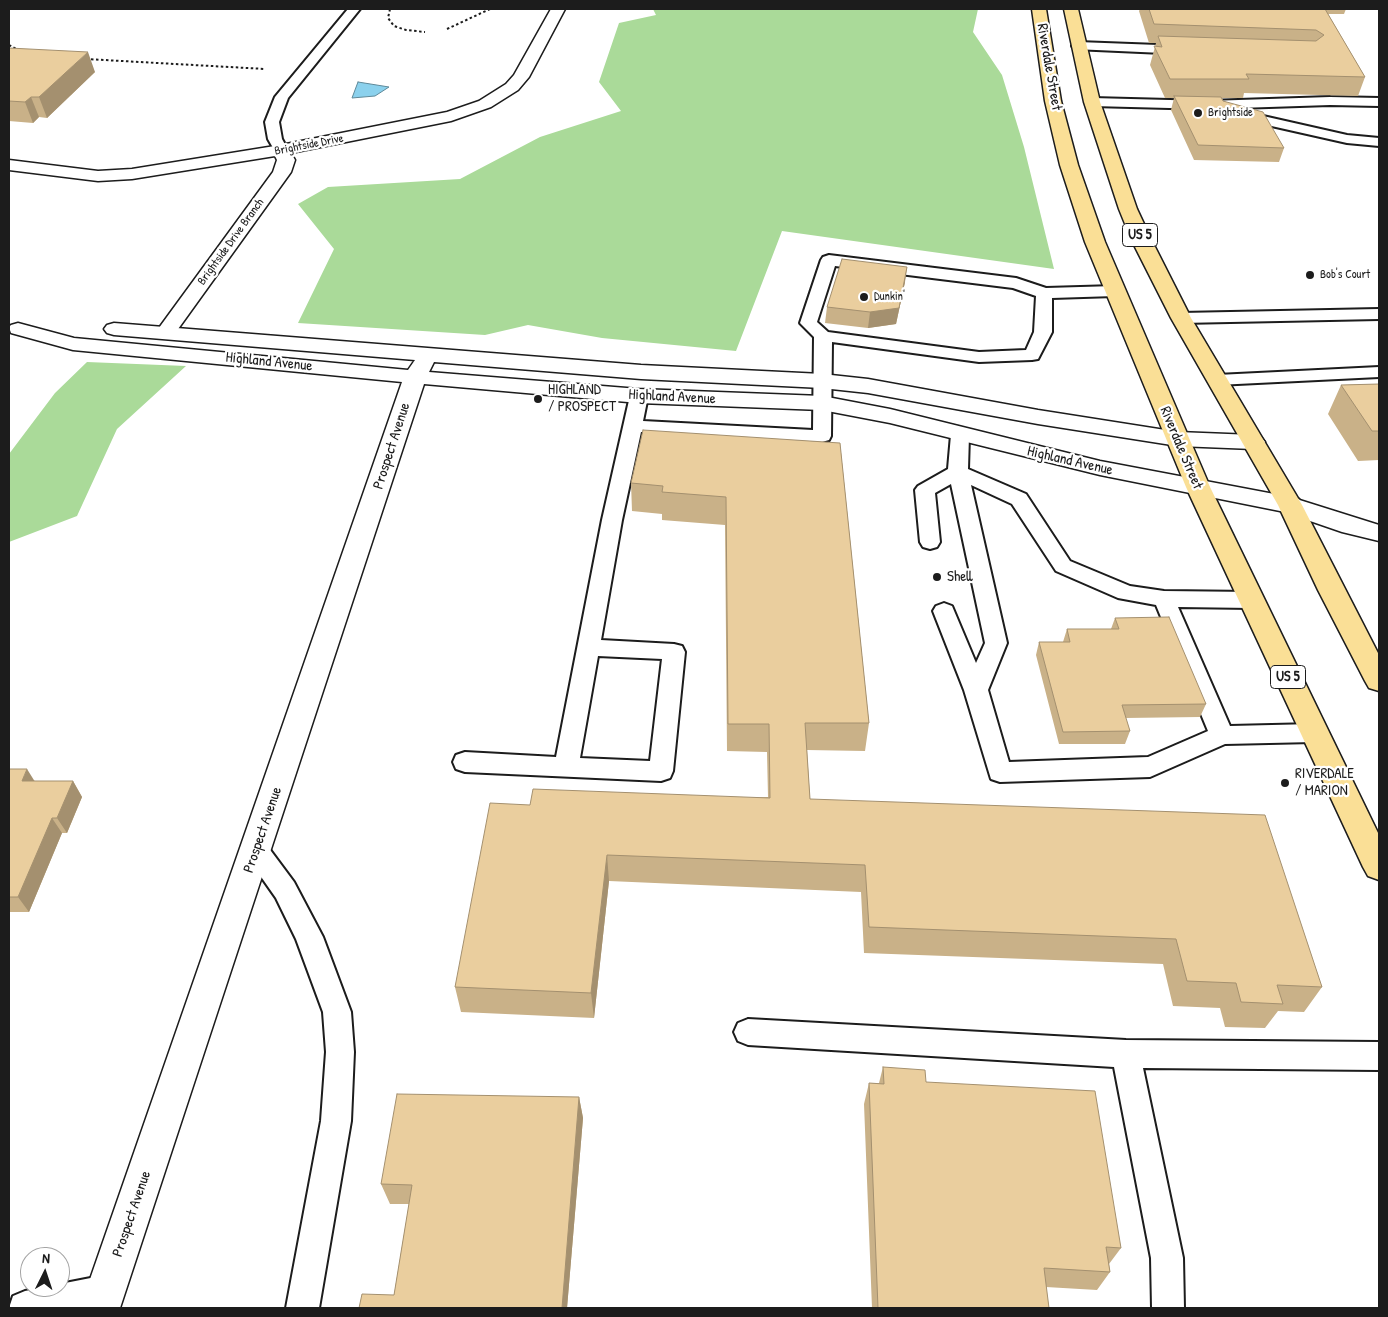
<!DOCTYPE html>
<style>
body{margin:0}
#map{position:relative;width:1388px;height:1317px;overflow:hidden;background:#fff;font-family:"Patrick Hand",sans-serif}
canvas{display:block}
.frame{position:absolute;inset:0;border:10px solid #1c1c1c;pointer-events:none}
.north{position:absolute;left:20px;top:1247px;width:50px;height:50px;box-sizing:border-box;background:#fff;border:1px solid #a4a4a4;border-radius:50%;rotate:4deg;font-size:14px;font-weight:700;line-height:20px;text-align:center;color:#1c1c1c}
.north::after{content:'';display:block;margin:auto;width:18px;height:22px;background:#1c1c1c;clip-path:polygon(50% 0,100% 100%,50% 72%,0 100%)}
</style>
<div id="map">
<canvas width="1388" height="1317"></canvas>
<div class="frame"></div>
<div class="north">N</div>
</div>
<script>
const context = document.querySelector('canvas').getContext('2d');
context.lineJoin = 'round';
function fillPath(path, color) {
  context.fillStyle = color;
  context.fill(path, 'evenodd');
}
function poly(rows) {
  const path = new Path2D();
  for (const r of rows) {
    path.moveTo(r[0], r[1]);
    for (let i = 2; i < r.length; i += 2) path.lineTo(r[i], r[i + 1]);
  }
  return path;
}
function stroke(path, color, width, dash) {
  context.strokeStyle = color;
  context.lineWidth = width;
  context.lineCap = dash ? 'butt' : 'round';
  context.setLineDash(dash || []);
  context.stroke(path);
}
function write(font, color, halo, rows, align = 'center') {
  context.font = font + ' "Patrick Hand",sans-serif';
  context.lineWidth = 4.5;
  context.setLineDash([]);
  context.textBaseline = 'middle';
  context.strokeStyle = halo;
  context.fillStyle = color;
  for (const [text, x, y, turn = 0] of rows) {
    context.save();
    context.translate(x, y);
    context.rotate((+turn || 0) * Math.PI / 180);
    context.textAlign = isNaN(turn) ? turn : align;
    if (halo) context.strokeText(text, 0, 0);
    context.fillText(text, 0, 0);
    context.restore();
  }
}
const green = poly([
 [653,9,978,9,973,32,1002,75,1024,147,1054,269,782,231,736,351,602,338,528,325,485,335,298,323,334,249,298,204,328,187,460,179,540,137,621,111,599,82,619,23,656,15],
 [87,362,186,366,117,429,77,516,9,542,9,454,55,393]
]);
const water = poly([
 [358,82,389,87,375,96,352,98,358,82]
]);
const path = poly([
 [390,9,388,18,394,26,406,30,425,32],
 [447,29,490,9],
 [9,45,18,50],
 [86,59,265,69]
]);
const lane = poly([
 [348,9,360,9,288,98,279,122,282,139,288,150,286,153,281,154,276,153,268,139,265,122,275,97,348,9],
 [1078,42,1185,46,1191,50,1185,54,1074,49,1072,46,1078,42],
 [1330,97,1379,98,1379,106,1330,105,1208,109,1092,106,1085,102,1092,98,1208,101,1330,97],
 [1241,111,1347,135,1379,138,1379,146,1347,143,1236,118,1234,115,1241,111],
 [829,255,1016,278,1046,288,1115,286,1121,288,1123,291,1121,294,1115,296,1052,298,1052,332,1038,359,1032,360,979,362,832,342,831,436,829,440,822,442,641,432,622,520,601,640,674,644,682,646,685,652,673,771,670,778,661,781,465,772,456,769,453,762,456,755,465,752,556,757,602,520,630,396,633,392,639,391,645,392,648,396,643,421,813,430,814,337,800,323,821,260,823,257,829,255],
 [835,266,1013,288,1036,296,1034,332,1026,350,979,352,828,332,817,322,835,266],
 [598,656,662,659,650,761,580,758,598,656],
 [1379,309,1379,319,1181,323,1175,322,1173,318,1175,314,1181,313,1379,309],
 [1379,367,1379,377,1217,385,1211,384,1208,380,1211,376,1217,375,1379,367],
 [960,429,967,431,969,435,968,469,1026,494,1070,561,1130,586,1164,591,1252,592,1260,595,1263,600,1260,605,1252,608,1178,607,1230,726,1314,724,1322,727,1326,733,1322,739,1314,742,1225,744,1150,777,1000,782,991,779,964,690,933,611,936,606,944,603,952,606,976,663,985,643,951,484,935,493,940,542,937,547,930,549,923,547,920,542,915,490,918,486,948,469,951,435,953,431,960,429],
 [971,485,1012,504,1056,571,1118,598,1156,605,1208,731,1148,757,1009,762,988,690,1007,643,971,485],
 [256,840,265,843,294,882,323,937,351,1012,354,1052,351,1121,319,1308,286,1308,321,1121,326,1052,323,1012,296,939,276,898,243,851,247,843,256,840],
 [748,1019,1126,1040,1379,1042,1379,1070,1143,1068,1183,1258,1184,1308,1152,1308,1151,1258,1114,1067,748,1045,738,1041,734,1032,738,1023,748,1019],
 [106,1275,118,1279,122,1291,118,1303,106,1307,9,1308,13,1296,25,1291,46,1287,60,1287,60,1284,106,1275]
]);
const street = poly([
 [551,9,565,9,529,77,518,90,491,107,451,121,291,153,295,160,291,172,173,336,166,338,159,336,156,332,273,172,277,160,275,156,132,179,98,181,9,170,9,160,98,171,132,169,281,145,447,112,479,101,506,84,514,75,551,9],
 [1290,497,1379,525,1379,541,1342,532,1281,511,1278,505,1281,499,1290,497]
]);
const secondary = poly([
 [18,323,74,338,408,370,415,360,114,335,107,333,104,329,107,325,114,323,641,365,822,374,868,379,1038,410,1178,432,1253,435,1261,437,1265,442,1261,447,1253,449,1178,446,1038,424,868,393,822,388,641,379,434,362,429,372,639,389,822,396,890,409,1100,461,1290,497,1299,499,1302,505,1299,511,1290,513,1100,475,890,423,822,410,639,403,424,384,120,1308,80,1308,402,382,73,350,11,333,9,327,11,325,18,323]
]);
const primary = poly([
 [1032,9,1046,9,1061,101,1078,165,1105,242,1210,487,1379,835,1379,880,1368,876,1363,867,1186,487,1085,242,1060,165,1045,101,1032,9],
 [1064,9,1078,9,1100,102,1137,209,1152,241,1191,318,1302,505,1379,655,1379,691,1369,688,1365,681,1318,590,1278,505,1171,318,1132,241,1119,209,1084,102,1064,9]
]);
const wall = poly([
 [1140,9,1346,9,1344,14,1328,14,1365,77,1358,96,1244,93,1243,98,1222,98,1223,101,1284,148,1279,162,1194,160,1171,110,1174,98,1165,98,1150,65,1156,43,1149,43,1139,11],
 [9,48,95,72,47,118,39,117,33,123,9,121],
 [905,282,896,324,868,328,825,323,827,307],
 [1379,384,1379,460,1358,461,1328,414,1341,385],
 [840,443,869,723,865,751,807,750,810,799,1322,987,1304,1012,1278,1011,1265,1028,1225,1027,1220,1008,1173,1006,1163,964,864,953,861,892,609,881,594,1018,461,1012,455,987,530,805,768,797,767,752,727,751,725,525,662,520,662,514,632,511,631,483],
 [1115,618,1206,704,1200,717,1125,718,1130,731,1125,744,1059,744,1036,655,1039,642,1063,642,1067,629,1111,629],
 [9,769,35,781,73,781,82,797,67,833,62,833,29,912,9,912],
 [883,1067,926,1082,1121,1248,1109,1264,1110,1272,1097,1290,1046,1287,1049,1308,872,1308,864,1104,869,1083,879,1083],
 [579,1097,583,1118,567,1308,359,1308,394,1295,409,1204,390,1204,381,1184]
]);
const shadedWall = poly([
 [88,52,95,72,47,118,39,97],
 [31,97,39,117,33,123,25,102],
 [907,267,905,282,896,324,868,328,870,312],
 [27,769,37,785,22,781],
 [73,781,82,797,67,833,57,818],
 [52,818,62,833,29,912,18,897],
 [607,855,609,881,594,1018,591,993],
 [579,1097,583,1118,567,1308,562,1308]
]);
const building = poly([
 [1149,9,1325,9,1365,77,1246,74,1249,79,1170,79,1154,46,1162,47,1158,36,1316,41,1324,35,1316,30,1154,24,1149,9],
 [9,48,88,52,39,97,31,97,25,102,9,101,9,48],
 [1174,96,1221,97,1223,101,1263,112,1284,148,1198,145,1174,96],
 [842,259,907,267,899,308,870,312,827,307,842,259],
 [1379,384,1379,431,1372,431,1341,385,1379,384],
 [643,430,840,443,869,723,805,723,810,799,1265,815,1322,987,1277,985,1283,1004,1241,1002,1236,983,1187,981,1176,939,869,927,865,865,607,855,591,993,455,987,490,803,530,805,533,789,770,798,769,724,728,724,726,497,662,492,663,486,631,483,643,430],
 [1169,617,1206,704,1122,705,1130,731,1063,732,1039,642,1070,642,1067,629,1119,629,1115,618,1169,617],
 [9,769,27,769,22,781,73,781,57,818,52,818,18,897,9,897,9,769],
 [883,1067,925,1070,926,1082,1095,1091,1121,1248,1106,1247,1110,1272,1044,1268,1049,1308,878,1308,869,1083,884,1084,883,1067],
 [397,1094,579,1097,562,1308,359,1308,362,1294,394,1295,412,1185,381,1184,397,1094]
]);
const markers = [
 [1198,113,5,"#1c1c1c"],
 [1310,275,5,"#1c1c1c"],
 [864,297,5,"#1c1c1c"],
 [538,399,5,"#1c1c1c"],
 [937,577,5,"#1c1c1c"],
 [1285,783,5,"#1c1c1c"]
];
const farPoinames = [
 ["Brightside",1208,113],
 ["Bob's Court",1320,275],
 ["Dunkin'",874,297]
];
const farStreetnames = [
 ["Brightside Drive",309,145,-11],
 ["Brightside Drive Branch",231,242,-54]
];
const shields = [
 [1140,235,35],
 [1288,677,35]
];
const shieldNames = [
 ["US 5",1140,235],
 ["US 5",1288,677]
];
const streetNames = [
 ["Riverdale Street",1049,67,80],
 ["Highland Avenue",269,362,6],
 ["Highland Avenue",672,397,3],
 ["Prospect Avenue",392,446,-72],
 ["Riverdale Street",1181,448,67],
 ["Highland Avenue",1070,461,13],
 ["Prospect Avenue",263,830,-71],
 ["Prospect Avenue",132,1214,-71]
];
const poiNames = [
 ["HIGHLAND",548,390],
 ["/ PROSPECT",548,407],
 ["Shell",947,577],
 ["RIVERDALE",1295,774],
 ["/ MARION",1295,791]
];
fillPath(green, '#aada99');
fillPath(water, '#8bd1ed');
stroke(water, '#5f8999', 1);
stroke(lane, '#1c1c1c', 4);
stroke(street, '#1c1c1c', 3);
stroke(secondary, '#1c1c1c', 3);
stroke(primary, '#1c1c1c', 3);
stroke(path, '#1c1c1c', 2, [2.5, 2.5]);
fillPath(lane, '#fff');
fillPath(street, '#fff');
fillPath(secondary, '#fff');
fillPath(primary, '#fadf96');
fillPath(wall, '#c9b188');
fillPath(shadedWall, '#a4906f');
fillPath(building, '#eace9e');
stroke(building, '#a4906f', 1);
for (const [x, y, r, color] of markers) {
  const dot = new Path2D();
  dot.arc(x, y, r, 0, 2 * Math.PI);
  context.fillStyle = color;
  context.fill(dot);
  stroke(dot, '#fff', 2);
}
write('12px', '#1c1c1c', '#fff', farPoinames, 'left');
write('12px', '#1c1c1c', '#fff', farStreetnames);
for (const [x, y, w] of shields) {
  const box = new Path2D();
  box.roundRect(x - w / 2, y - 11.5, w, 23, 4);
  context.fillStyle = '#fff';
  context.fill(box);
  stroke(box, '#1c1c1c', 1);
}
write('bold 14px', '#1c1c1c', null, shieldNames);
write('15px', '#1c1c1c', '#fff', streetNames);
write('15px', '#1c1c1c', '#fff', poiNames, 'left');
</script>
